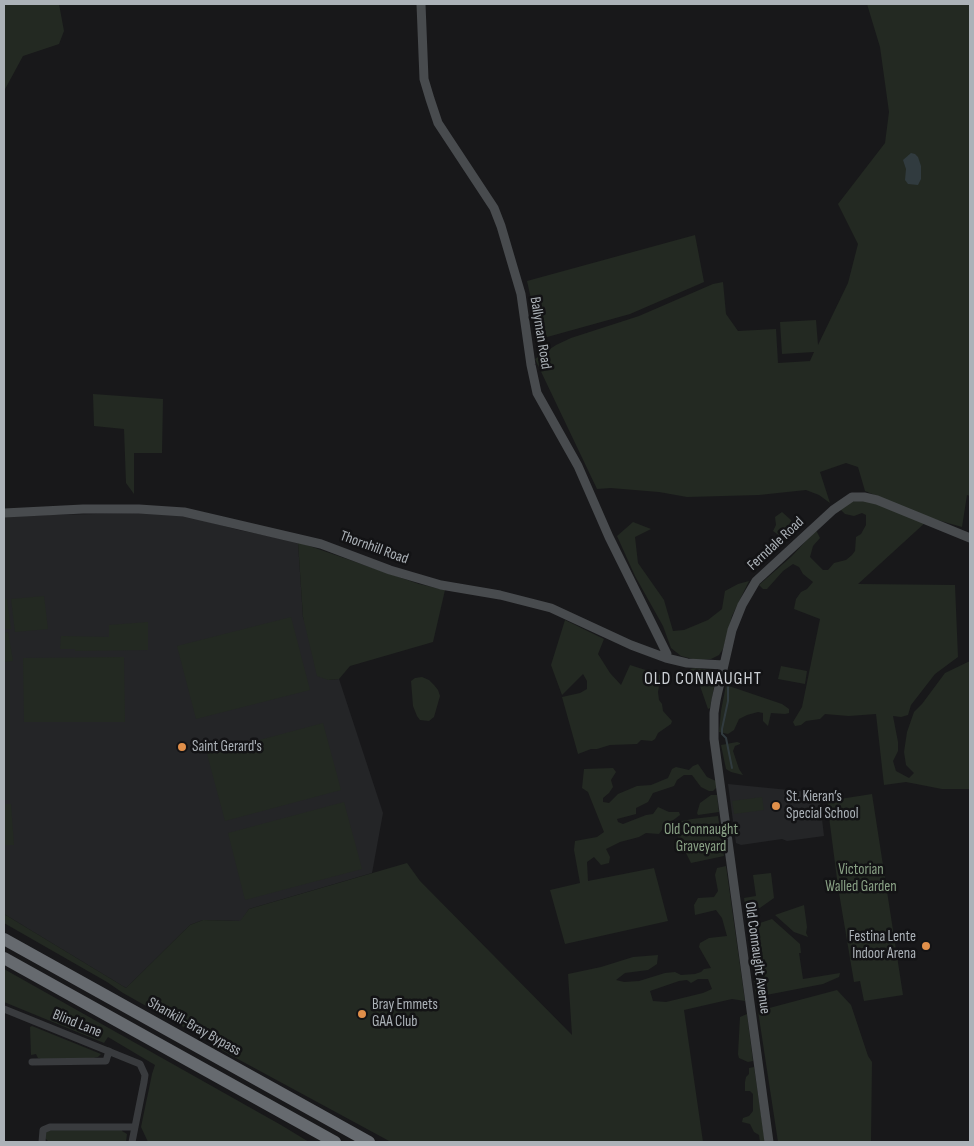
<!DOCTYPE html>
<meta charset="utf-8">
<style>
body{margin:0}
#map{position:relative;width:974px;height:1146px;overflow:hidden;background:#18181a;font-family:"Sofia Sans Condensed",sans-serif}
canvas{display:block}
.frame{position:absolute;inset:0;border:5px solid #acb2b8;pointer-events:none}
</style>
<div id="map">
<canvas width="974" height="1146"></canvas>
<div class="frame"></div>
</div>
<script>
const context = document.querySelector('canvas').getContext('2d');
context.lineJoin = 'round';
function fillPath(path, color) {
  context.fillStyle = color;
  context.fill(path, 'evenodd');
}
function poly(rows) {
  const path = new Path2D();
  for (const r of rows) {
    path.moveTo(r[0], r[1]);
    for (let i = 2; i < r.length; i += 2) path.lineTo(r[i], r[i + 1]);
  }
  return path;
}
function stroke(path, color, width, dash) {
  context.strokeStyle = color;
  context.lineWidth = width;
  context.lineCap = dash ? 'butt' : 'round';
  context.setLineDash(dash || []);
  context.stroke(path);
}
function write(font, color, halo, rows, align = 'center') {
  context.font = font + ' "Sofia Sans Condensed",sans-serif';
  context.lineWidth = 5;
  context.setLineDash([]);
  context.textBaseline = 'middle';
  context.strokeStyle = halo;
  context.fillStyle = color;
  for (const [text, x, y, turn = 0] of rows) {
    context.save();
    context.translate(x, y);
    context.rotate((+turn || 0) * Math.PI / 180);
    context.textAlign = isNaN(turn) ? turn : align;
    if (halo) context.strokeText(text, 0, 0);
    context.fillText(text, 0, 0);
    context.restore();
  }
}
const built = poly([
 [140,513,179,514,239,530,298,542,303,617,328,680,339,679,383,813,372,873,249,909,241,921,203,920,190,925,126,988,4,914,4,516],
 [728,784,819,793,824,836,787,841,782,839,741,845,736,843]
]);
const green = poly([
 [4,4,59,4,64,31,59,44,23,56,4,91],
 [867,4,970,4,970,496,967,495,962,527,930,518,865,491,858,467,846,463,820,472,830,503,819,495,806,490,759,495,687,497,659,492,611,488,597,489,535,359,556,345,571,338,639,316,713,284,723,282,726,314,738,331,776,329,778,363,810,361,814,352,782,354,780,322,816,320,818,345,848,283,858,244,838,204,885,143,889,112,880,47],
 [695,235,704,282,630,314,540,339,527,281],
 [93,394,163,399,162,453,134,453,134,494,126,483,124,429,94,426],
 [854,501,870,501,927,521,858,584,955,585,958,657,935,674,911,705,908,715,901,717,893,716,898,742,898,751,893,761,896,771,909,778,914,773,906,765,904,752,907,732,914,712,922,704,945,673,970,661,970,789,942,789,906,782,884,785,876,714,849,716,825,714,820,719,806,721,801,725,795,726,793,722,802,707,820,619,794,609,796,599,801,592,807,589,813,582,803,574,799,567,793,564,783,571,767,589,763,589,759,585,792,556,816,530,820,538,813,546,810,557,823,570,828,570,834,563,846,560,852,555,855,551,856,537,861,534,866,525,866,515,862,513,854,516,845,514,839,508],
 [782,512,791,520,794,527,788,535,780,536,773,531,776,525,775,517],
 [633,522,651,529,635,537,638,563,664,600,673,631,684,630,708,620,722,609,725,591,738,584,749,581,732,616,723,649,719,655,711,659,697,660,681,656,671,648,663,626,635,576,617,536],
 [298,542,419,584,445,590,433,642,350,666,339,679,328,680,317,676,303,617],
 [44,596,48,629,15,632,11,599],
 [4,599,7,599,11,629,4,629],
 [291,617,310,690,196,719,177,646],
 [565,620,604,639,598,654,610,673,621,685,630,665,661,675,658,692,659,700,662,704,663,711,672,721,671,724,658,733,655,739,652,741,641,740,637,744,610,745,597,749,591,749,578,754,562,697,580,693,587,689,587,681,583,674,562,695,551,665],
 [148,622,148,650,75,651,75,649,60,649,61,636,109,637,109,625],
 [8,632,13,661,4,662,4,633],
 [124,657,125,722,24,722,23,658],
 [781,666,807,671,805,684,778,679],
 [695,668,712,670,716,677,710,708,708,709,700,686,690,669],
 [422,677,429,680,434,685,438,690,440,696,434,717,429,721,420,720,417,716,413,706,411,681,415,678],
 [726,685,782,704,789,709,789,713,785,714,771,713,768,726,763,721,763,713,758,712,747,715,739,719,734,730,728,734,719,732,721,711],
 [323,723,341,790,225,821,207,754],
 [737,742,740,743,740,744,735,746,733,751,739,769,743,775,731,772,726,769,721,745],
 [698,764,707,777,716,781,716,788,713,791,709,791,701,787,692,775,684,775,677,780,674,786,653,793,648,802,636,808,636,814,617,819,618,822,623,824,646,815,653,814,658,807,669,812,679,812,680,815,664,827,659,834,646,833,639,837,620,842,606,849,610,857,609,863,601,865,594,857,587,862,588,881,654,868,668,921,565,944,550,890,580,883,574,850,575,841,597,837,604,832,588,792,582,788,584,769,613,768,616,772,611,780,613,787,609,793,603,798,603,802,609,803,618,794,637,786,651,785,668,778,672,769,676,767,689,770,693,766],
 [872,794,903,995,864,1001,860,981,854,982,838,887,827,801],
 [711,795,717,795,719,812,698,815,697,813,700,803],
 [762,797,764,810,734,814,732,801],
 [344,802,362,869,245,900,228,833],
 [4,804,11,804,14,845,4,845],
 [718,816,724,856,691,863,673,827,682,821,692,819],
 [407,863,420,881,572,1035,568,974,601,967,633,957,658,955,657,964,648,970,625,973,616,980,624,982,639,981,665,973,675,972,681,975,695,974,701,972,704,969,711,968,699,947,700,943,709,938,727,936,722,918,716,910,695,915,694,905,698,898,714,897,718,891,715,875,717,868,726,866,745,1001,732,999,684,1010,703,1142,391,1142,223,1051,216,1044,212,1043,123,993,107,982,4,923,4,914,126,988,190,925,203,920,240,921,249,909],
 [698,979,708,979,712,989,703,993,666,1002,653,1001,650,991,679,981,687,980,691,983],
 [771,873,774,898,747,917,744,898,756,896,753,875],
 [804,905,807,927,806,933,808,937,794,932,775,915],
 [772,919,800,944,801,953,799,953,803,979,840,973,839,977,823,984,756,997,748,927],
 [4,969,281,1125,309,1142,148,1142,141,1127,152,1074,155,1065,108,1037,104,1043,4,1002],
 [837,990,851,1005,868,1056,872,1062,871,1142,778,1142,758,1011],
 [747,1014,753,1061,748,1062,739,1058,738,1054,740,1017],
 [32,1026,101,1054,98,1057,90,1059,41,1059,38,1058,36,1054,31,1055,30,1027],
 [754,1067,765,1142,760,1142,759,1135,754,1132,750,1124,742,1122,743,1118,749,1116,753,1111,753,1094,750,1091,745,1091,745,1082,746,1077,749,1074,749,1068],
 [122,1129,122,1131,127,1134,126,1142,49,1142,45,1138,46,1132,49,1130]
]);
const water = poly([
 [911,153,915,154,918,157,921,166,921,179,918,185,908,184,905,180,906,169,903,160]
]);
const stream = poly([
 [731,674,728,681,728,701,722,729,722,734,726,738,732,768]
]);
const street = poly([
 [4,1009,140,1064,145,1075,144,1082,132,1142],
 [32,1062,106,1061,109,1051],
 [42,1142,43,1130,50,1127,135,1127]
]);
const secondary = poly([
 [421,4,424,79,430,99,438,123,494,208,501,226,521,294,531,365,537,393,578,466,609,537,667,654,666,658],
 [4,513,83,509,139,509,184,512,321,544,390,570,441,585,500,595,551,608,631,645,666,658,687,663,724,665],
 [769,1142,714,739,714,713,716,700,732,630,742,605,756,581,833,510,852,497,864,497,877,500,970,538]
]);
const highway = poly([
 [4,939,369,1142],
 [4,958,335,1142]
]);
const markers = [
 [182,747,5,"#e08f4a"],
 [776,806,5,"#e08f4a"],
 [926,946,5,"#e08f4a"],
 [362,1014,5,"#e08f4a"]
];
const streetNames = [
 ["Ballyman Road",540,333,81],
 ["Ferndale Road",776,544,-43],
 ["Thornhill Road",374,548,20],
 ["Old Connaught Avenue",757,958,82],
 ["Blind Lane",77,1024,22],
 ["Shankill-Bray Bypass",194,1027,29]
];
const poiNames = [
 ["Saint Gerard's",192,747],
 ["St. Kieran’s",786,797],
 ["Special School",786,814],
 ["Festina Lente",916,937,"right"],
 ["Indoor Arena",916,954,"right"],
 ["Bray Emmets",372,1005],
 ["GAA Club",372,1022]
];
const parkNames = [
 ["Old Connaught",701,830],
 ["Graveyard",701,847],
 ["Victorian",861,870],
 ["Walled Garden",861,887]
];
const quarterNames = [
 ["OLD CONNAUGHT",703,679]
];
fillPath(built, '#242527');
fillPath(green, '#232922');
fillPath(water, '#313b3f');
stroke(stream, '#313b3f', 2);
stroke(street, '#393b3e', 7);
stroke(secondary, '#484b4e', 9);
stroke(highway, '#666a6f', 12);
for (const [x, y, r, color] of markers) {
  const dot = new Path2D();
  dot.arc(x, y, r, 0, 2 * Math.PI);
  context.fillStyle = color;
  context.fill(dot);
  stroke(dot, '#131315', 2);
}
write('15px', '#acb2b8', '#131315', streetNames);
write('15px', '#acb2b8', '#131315', poiNames, 'left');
write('15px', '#89a185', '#131315', parkNames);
context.letterSpacing = '1px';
write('18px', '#ccd0d5', '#131315', quarterNames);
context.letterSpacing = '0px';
</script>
